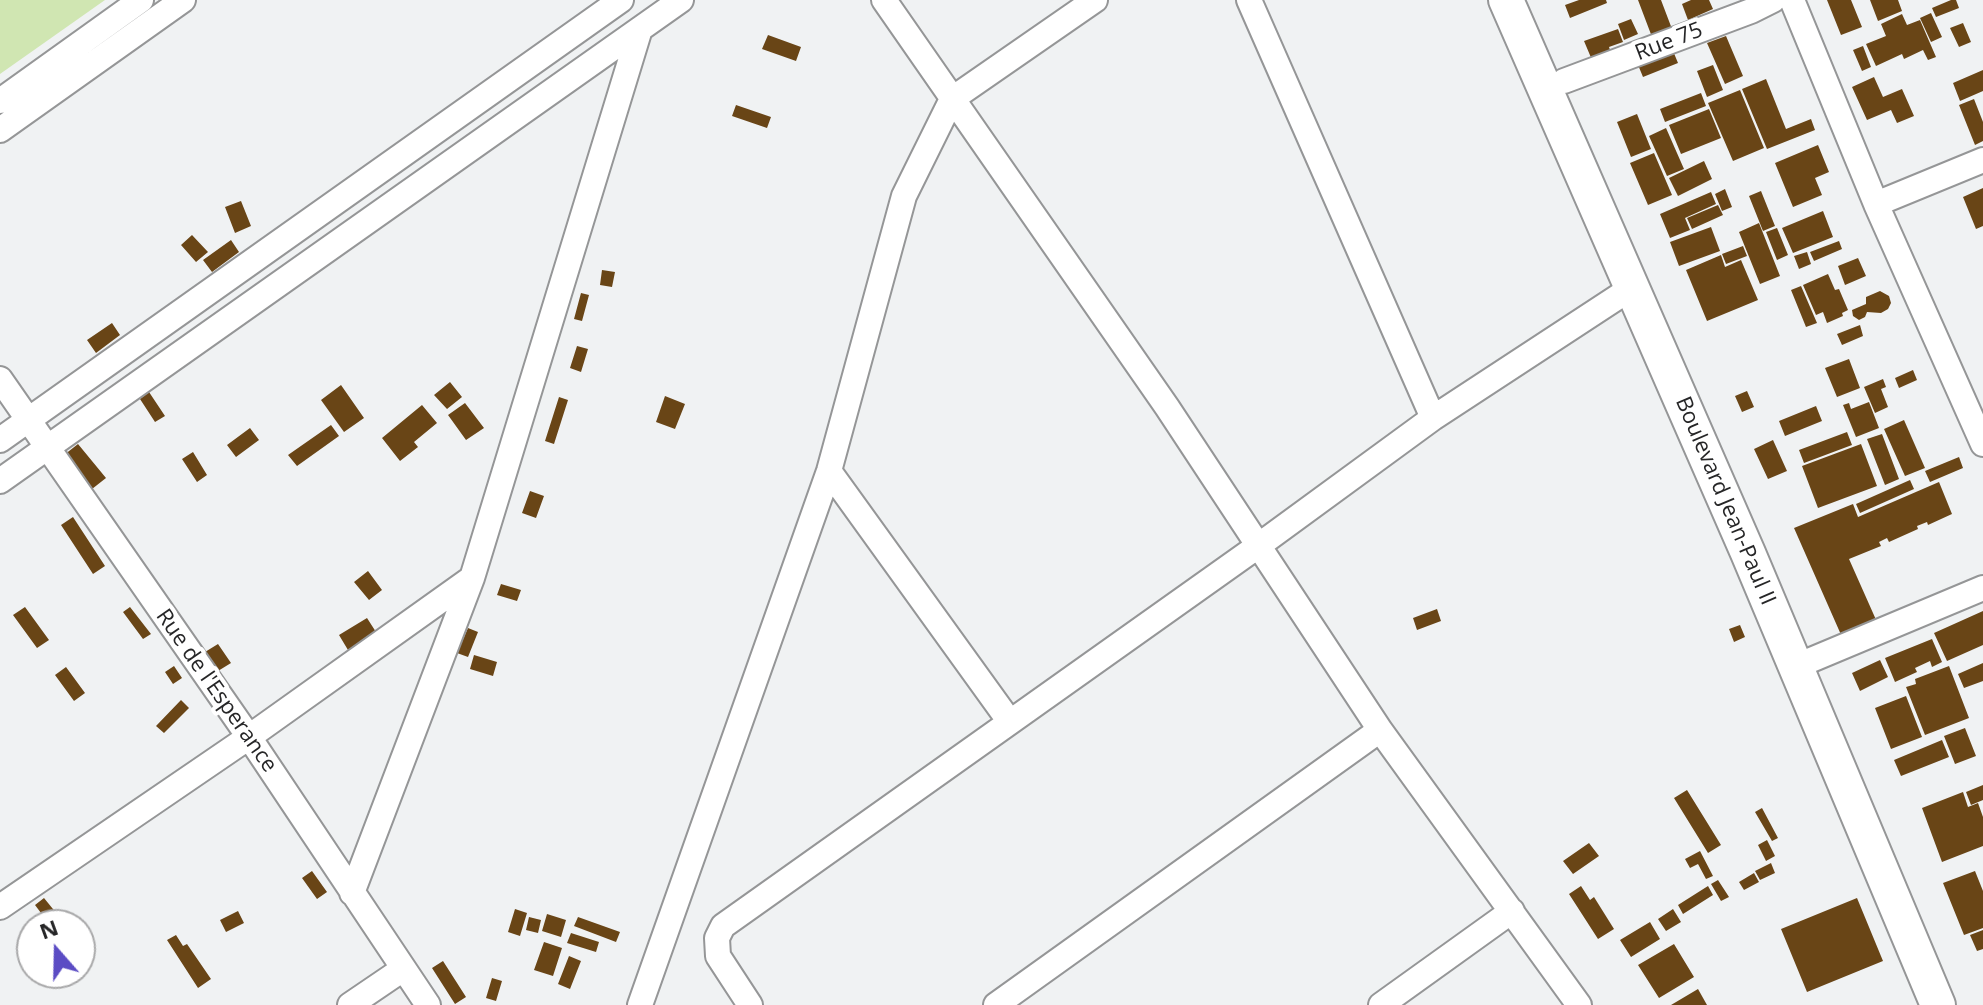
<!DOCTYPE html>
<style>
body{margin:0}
#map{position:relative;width:1983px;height:1005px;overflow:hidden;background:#f0f2f3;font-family:"Open Sans",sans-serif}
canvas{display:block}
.north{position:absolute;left:16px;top:909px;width:80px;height:80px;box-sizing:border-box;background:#fff;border:2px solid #a8a8a9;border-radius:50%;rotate:340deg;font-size:22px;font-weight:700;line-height:32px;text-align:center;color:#262627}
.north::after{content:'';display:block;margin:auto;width:28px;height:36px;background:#5b4cc4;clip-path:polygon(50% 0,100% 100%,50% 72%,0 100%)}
</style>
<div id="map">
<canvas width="1983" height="1005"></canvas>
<div class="north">N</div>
</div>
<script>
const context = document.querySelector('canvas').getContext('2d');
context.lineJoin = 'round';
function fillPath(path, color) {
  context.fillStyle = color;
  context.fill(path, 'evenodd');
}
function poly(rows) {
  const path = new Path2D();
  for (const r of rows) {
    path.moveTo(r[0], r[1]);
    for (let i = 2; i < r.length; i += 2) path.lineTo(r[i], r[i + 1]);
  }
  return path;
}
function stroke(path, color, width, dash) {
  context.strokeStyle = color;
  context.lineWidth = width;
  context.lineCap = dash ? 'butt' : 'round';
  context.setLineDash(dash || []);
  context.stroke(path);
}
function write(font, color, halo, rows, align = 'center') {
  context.font = font + ' "Open Sans",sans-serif';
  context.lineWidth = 8;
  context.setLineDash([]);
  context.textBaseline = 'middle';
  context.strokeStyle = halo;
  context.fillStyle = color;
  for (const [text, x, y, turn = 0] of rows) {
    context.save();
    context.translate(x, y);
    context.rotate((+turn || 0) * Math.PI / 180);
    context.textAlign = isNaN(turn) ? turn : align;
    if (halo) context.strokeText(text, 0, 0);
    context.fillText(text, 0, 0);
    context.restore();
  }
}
const green = poly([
 [0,0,105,0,0,74]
]);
const building = poly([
 [1579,0,1606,0,1607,3,1570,18,1565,5],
 [1638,0,1661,0,1672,29,1652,37],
 [1691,0,1709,0,1713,9,1688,20,1682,4],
 [1827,0,1851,0,1862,27,1841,35],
 [1870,0,1898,0,1902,11,1878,21],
 [1951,0,1956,0,1959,8,1936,17,1932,8],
 [1931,13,1942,37,1931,42,1920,18],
 [1902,14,1907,25,1920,20,1936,57,1928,60,1923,50,1904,59,1902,54,1876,66,1866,44,1886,36,1881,24],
 [1631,19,1638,34,1624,40,1618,24],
 [1963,23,1971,42,1959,47,1950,28],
 [1618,29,1623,42,1609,47,1611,53,1592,60,1584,41],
 [768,35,801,47,796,61,762,49],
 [1726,36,1743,76,1725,84,1707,43],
 [1671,46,1678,63,1643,77,1636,60],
 [1863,46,1871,67,1862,71,1853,50],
 [1713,65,1723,90,1707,97,1697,71],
 [1983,70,1983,91,1960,101,1953,83],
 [1874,77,1883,97,1902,89,1914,116,1897,123,1891,110,1867,120,1852,87],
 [1766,79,1786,129,1811,119,1815,130,1767,149,1742,89],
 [1740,90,1764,148,1733,161,1708,103],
 [1701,93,1706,106,1665,122,1660,109],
 [1974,99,1983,122,1983,141,1975,145,1959,105],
 [736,105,771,117,767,128,732,116],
 [1709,109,1721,138,1681,154,1669,125],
 [1637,114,1651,149,1631,157,1617,122],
 [1666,128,1684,169,1667,176,1649,136],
 [1818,145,1829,172,1815,178,1822,195,1793,207,1775,163],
 [1654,153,1672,195,1648,205,1630,163],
 [1704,161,1712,179,1678,196,1669,178],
 [1983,188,1983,226,1976,229,1963,197],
 [1725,189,1732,207,1722,211,1715,194],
 [1761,191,1775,226,1763,231,1749,196],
 [1711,192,1716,204,1685,218,1690,230,1670,238,1660,214],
 [241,201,251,226,235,233,225,207],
 [1718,205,1723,215,1692,229,1687,218],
 [1823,211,1833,237,1793,253,1782,228],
 [1759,223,1780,276,1760,284,1739,232],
 [1711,227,1720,251,1679,266,1670,242],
 [1777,228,1788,255,1777,260,1766,232],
 [192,235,208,252,196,262,181,245],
 [231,240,239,252,212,272,203,260],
 [1839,241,1842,249,1814,261,1810,252],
 [1743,246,1747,256,1726,264,1722,254],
 [1807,252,1811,264,1799,269,1794,256],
 [1721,255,1725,267,1741,260,1758,300,1707,321,1686,270],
 [1858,258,1866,276,1845,285,1838,266],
 [602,270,615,272,612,287,600,285],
 [1828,274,1835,290,1839,289,1848,310,1842,313,1843,316,1827,323,1823,312,1816,315,1803,285],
 [1801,286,1817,323,1806,327,1791,290],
 [1880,291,1889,296,1891,303,1888,309,1881,313,1867,312,1865,317,1859,320,1853,316,1852,310,1866,304,1866,297],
 [581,293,589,295,582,321,574,319],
 [112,323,120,335,96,353,87,340],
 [1860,325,1863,336,1842,345,1837,334],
 [577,346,588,349,581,372,570,368],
 [1849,359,1860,388,1837,397,1825,368],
 [1913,370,1917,380,1899,388,1895,378],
 [1883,379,1886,387,1881,389,1888,407,1875,413,1864,387],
 [450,382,462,397,447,409,434,395],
 [341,385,364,418,344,432,321,400],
 [1747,391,1754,407,1742,412,1735,396],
 [149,392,165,416,155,422,140,399],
 [665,396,685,404,675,429,656,422],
 [559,397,568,400,554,444,545,441],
 [1869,402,1879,428,1856,437,1843,405,1849,403,1851,409],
 [465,403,484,428,466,440,448,415],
 [422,405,437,423,414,442,418,447,400,461,382,438],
 [1816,406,1822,421,1785,436,1779,421],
 [1904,420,1925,468,1905,476,1884,429],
 [331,425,339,436,297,466,288,455],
 [250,428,259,440,236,457,227,445],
 [1847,432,1852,445,1804,463,1799,450],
 [1882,434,1899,479,1885,485,1867,439],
 [1773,440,1787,471,1768,479,1754,449],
 [78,444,106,478,92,489,64,455],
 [1861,444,1877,486,1818,508,1802,466],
 [193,452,207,475,197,482,182,459],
 [1959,457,1963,468,1930,482,1925,471],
 [1910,480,1914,489,1860,513,1856,504],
 [1939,482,1952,514,1928,525,1927,522,1917,526,1918,529,1889,542,1887,538,1879,542,1881,546,1849,559,1877,622,1842,637,1794,528,1853,504,1858,517],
 [530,491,544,496,536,518,522,513],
 [73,517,105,566,93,574,61,525],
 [368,571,382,590,369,600,354,582],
 [501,584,521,590,517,601,497,595],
 [25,607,49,640,37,648,13,615],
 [130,607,151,634,143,639,123,612],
 [1437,609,1441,621,1417,630,1413,618],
 [1983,611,1983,645,1947,661,1934,633],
 [367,618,376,632,348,650,339,635],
 [1740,625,1745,637,1734,642,1729,629],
 [468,628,478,632,468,657,457,653],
 [1932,639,1942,662,1932,667,1930,661,1915,668,1917,672,1895,682,1885,658],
 [218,644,231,663,218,671,205,652],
 [474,655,497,662,493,676,470,669],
 [1880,660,1888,677,1860,691,1852,673],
 [1983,663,1983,681,1964,688,1958,674],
 [174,666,182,678,173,684,165,672],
 [1949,666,1969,718,1925,735,1906,687,1916,684,1915,679],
 [66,667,85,693,74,701,55,675],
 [1906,696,1922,737,1891,749,1875,708],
 [181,700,189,708,164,733,156,726],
 [1965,728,1976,756,1955,764,1944,736],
 [1942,740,1949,757,1901,776,1894,760],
 [1983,785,1983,800,1971,805,1966,792],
 [1687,790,1721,845,1708,853,1674,798],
 [1963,792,1968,807,1978,803,1983,817,1983,846,1942,862,1922,808],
 [1762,808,1778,838,1772,841,1755,812],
 [1767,840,1775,856,1766,861,1758,845],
 [1589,843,1599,856,1573,874,1563,861],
 [1700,851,1713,876,1706,879,1698,864,1690,868,1685,859],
 [1771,863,1775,873,1760,880,1755,871],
 [312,871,327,892,317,899,302,878],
 [1975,871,1983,891,1983,928,1964,935,1943,883],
 [1754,873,1759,882,1744,890,1739,882],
 [1718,880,1729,897,1721,901,1711,884],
 [1581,886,1590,900,1594,897,1614,929,1598,939,1569,894],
 [1708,886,1713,895,1683,914,1678,905],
 [44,898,57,914,47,921,35,905],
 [1857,898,1883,961,1807,992,1781,929],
 [515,909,527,913,520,936,508,932],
 [1673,909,1681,922,1666,931,1658,919],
 [238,911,244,923,226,932,220,920],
 [547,914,566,920,561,937,542,931],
 [529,917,541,920,538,933,526,930],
 [578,917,620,932,616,942,574,926],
 [1650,922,1660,939,1631,957,1620,940],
 [1983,930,1983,949,1977,951,1970,935],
 [571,933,599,942,596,952,567,943],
 [176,935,183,946,187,944,211,979,198,988,167,940],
 [544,942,562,948,553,976,534,970],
 [1674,944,1694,977,1659,998,1638,965],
 [569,956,581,961,570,989,558,984],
 [443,961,466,997,455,1004,432,968],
 [492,978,502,981,496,1001,486,998],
 [1698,989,1707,1005,1671,1005]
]);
const street = poly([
 [884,0,1167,407,1380,730,1579,1005],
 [1249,0,1433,418],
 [1792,0,1876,204,1983,444],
 [1564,81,1751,11,1773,0],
 [0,101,141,0],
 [0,130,183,0],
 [1876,204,1983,160],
 [0,379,249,737,428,1005],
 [0,440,621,0],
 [829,471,1010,722],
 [0,481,681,0],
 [1811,660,1983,588],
 [352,893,472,578,640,29],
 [0,907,249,737,472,578],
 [350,1005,403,969],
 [640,1005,829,471,904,196,952,99,1095,0],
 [750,1005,718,956,717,938,723,926,1258,546,1433,418,1633,287],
 [996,1005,1380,730],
 [1381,1005,1512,911]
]);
const secondary = poly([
 [1506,0,1748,553,1938,1005]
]);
const streetNames = [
 ["Rue 75",1669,42,-21],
 ["Boulevard Jean-Paul II",1725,501,67],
 ["Rue de l'Esperance",216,691,55]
];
fillPath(green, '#d0e6b2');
fillPath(building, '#694516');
stroke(street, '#959697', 28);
stroke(secondary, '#959697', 38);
stroke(street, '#fff', 24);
stroke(secondary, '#fff', 34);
write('22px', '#262627', '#fff', streetNames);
</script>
